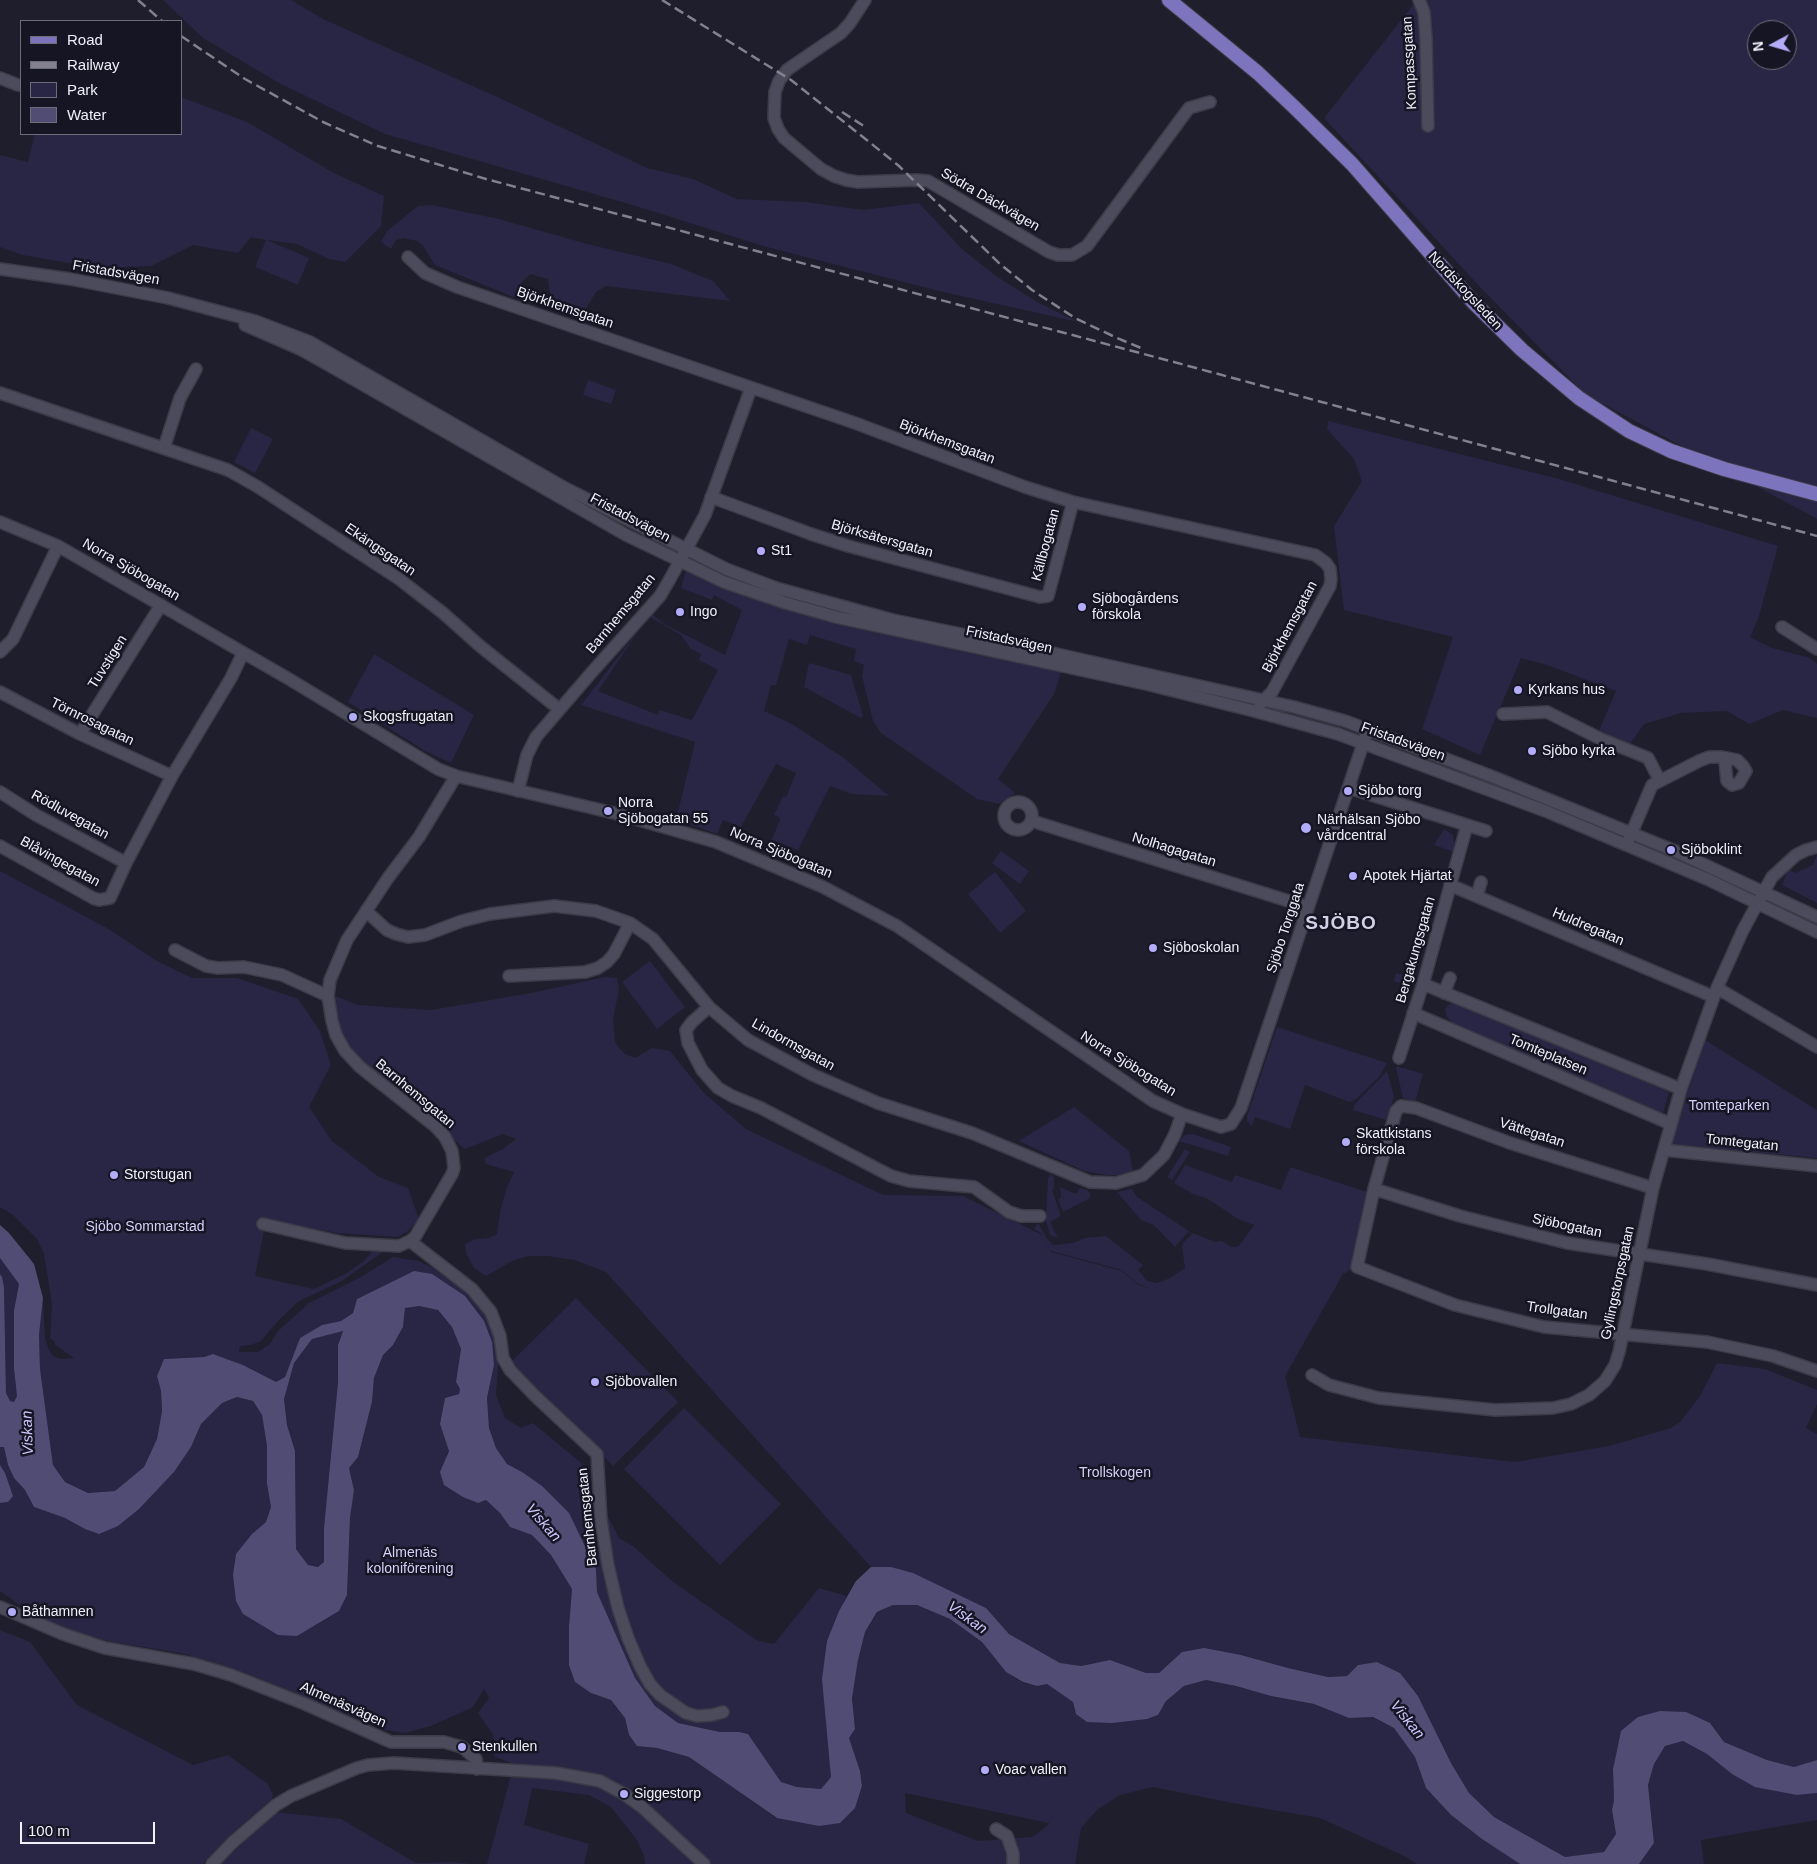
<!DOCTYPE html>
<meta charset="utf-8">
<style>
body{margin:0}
#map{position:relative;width:1817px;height:1864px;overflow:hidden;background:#1f1e2c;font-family:Helvetica,sans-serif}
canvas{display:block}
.legend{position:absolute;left:20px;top:20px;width:162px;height:115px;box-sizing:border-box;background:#161523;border:1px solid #6d6d79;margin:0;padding:6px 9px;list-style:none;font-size:15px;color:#f0f0fa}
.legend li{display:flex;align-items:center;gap:10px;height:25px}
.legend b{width:25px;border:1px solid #6d6d79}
.north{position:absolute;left:1747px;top:20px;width:50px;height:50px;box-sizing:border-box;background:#161523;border:1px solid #6d6d79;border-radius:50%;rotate:264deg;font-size:14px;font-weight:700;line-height:20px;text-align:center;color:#f0f0fa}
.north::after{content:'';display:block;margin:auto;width:18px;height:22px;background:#b3adf9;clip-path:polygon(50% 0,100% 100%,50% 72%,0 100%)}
.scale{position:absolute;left:20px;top:1822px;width:135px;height:22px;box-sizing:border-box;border:2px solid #f0f0fa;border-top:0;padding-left:6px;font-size:15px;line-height:18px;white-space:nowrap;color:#f0f0fa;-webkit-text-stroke:4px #161523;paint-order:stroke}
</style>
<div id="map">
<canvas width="1817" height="1864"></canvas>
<ul class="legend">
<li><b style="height:6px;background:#7d74be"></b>Road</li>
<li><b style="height:6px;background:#82818d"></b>Railway</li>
<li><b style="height:14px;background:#292545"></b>Park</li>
<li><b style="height:14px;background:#504c74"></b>Water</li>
</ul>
<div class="north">N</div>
<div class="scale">100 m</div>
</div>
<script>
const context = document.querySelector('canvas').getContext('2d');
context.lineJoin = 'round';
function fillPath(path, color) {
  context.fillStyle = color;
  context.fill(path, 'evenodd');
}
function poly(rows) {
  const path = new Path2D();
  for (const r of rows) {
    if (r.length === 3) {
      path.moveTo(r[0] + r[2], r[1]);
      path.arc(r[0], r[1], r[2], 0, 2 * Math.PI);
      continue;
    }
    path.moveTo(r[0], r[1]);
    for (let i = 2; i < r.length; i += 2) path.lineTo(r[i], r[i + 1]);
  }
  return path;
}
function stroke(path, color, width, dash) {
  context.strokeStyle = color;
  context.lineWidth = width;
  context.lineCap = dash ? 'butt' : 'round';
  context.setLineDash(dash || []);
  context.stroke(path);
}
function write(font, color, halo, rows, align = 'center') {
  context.font = font + ' Helvetica,sans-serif';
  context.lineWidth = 5;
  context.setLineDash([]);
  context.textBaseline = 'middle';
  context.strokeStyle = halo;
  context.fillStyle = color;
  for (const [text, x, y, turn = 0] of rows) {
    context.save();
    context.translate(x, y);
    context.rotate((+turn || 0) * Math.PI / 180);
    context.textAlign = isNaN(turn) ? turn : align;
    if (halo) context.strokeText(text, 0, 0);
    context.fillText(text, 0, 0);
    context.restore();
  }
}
const green = poly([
 [163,0,291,0,323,19,506,101,647,168,693,179,737,199,806,202,863,210,919,203,963,250,996,276,1037,302,1078,322,939,291,763,246,636,206,385,134,279,83,203,38],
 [1417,0,1817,0,1817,519,1585,394,1481,288,1324,118],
 [1757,30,1787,30,1787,60,1757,60],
 [181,97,247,122,334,173,384,196,381,226,345,262,329,259,297,244,267,240,309,258,298,285,255,267,266,240,251,237,238,253,193,245,151,266,98,268,22,255,0,247,0,155,28,162,35,134,181,134],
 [432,205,499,219,587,244,671,264,713,281,730,301,606,286,596,292,584,312,551,301,548,279,530,274,521,283,516,298,435,265,423,246,417,241,403,238,396,240,391,249,381,242,387,231,418,206],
 [588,380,616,390,611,404,583,395],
 [1328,421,1559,479,1778,546,1759,616,1750,637,1772,648,1810,658,1817,664,1817,718,1783,710,1749,724,1727,711,1681,713,1644,724,1630,744,1598,733,1616,691,1547,665,1521,658,1480,755,1422,729,1453,637,1344,610,1334,526,1362,481,1354,459,1327,429],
 [251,428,273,439,255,473,234,462],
 [686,571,794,611,832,622,1061,672,1054,694,998,779,1015,793,999,804,977,799,881,733,873,721,862,676,864,665,854,661,856,649,810,635,807,645,789,639,776,685,771,685,764,711,792,724,844,758,889,796,852,794,830,786,798,850,775,841,770,850,768,849,780,820,779,817,774,815,783,796,786,797,796,773,776,764,741,827,723,820,717,834,676,820,695,742,581,705,639,630,598,691,658,715,659,710,692,720,718,670,699,660,701,654,690,648,681,635,650,617,652,614,664,624,725,655,742,610,714,595,712,600,681,588],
 [374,654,474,715,451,763,425,751,348,702],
 [809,663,851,675,863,716,861,718,804,687],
 [1444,829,1453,835,1455,847,1454,852,1434,845],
 [1001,851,1029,871,1020,884,992,863],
 [1817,855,1817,903,1782,885,1788,869,1795,873,1813,865],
 [0,871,107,928,157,961,192,978,237,978,298,999,320,1031,331,1065,309,1107,332,1141,379,1177,408,1188,419,1219,408,1231,398,1237,337,1233,266,1220,255,1276,314,1289,347,1273,364,1261,374,1249,387,1249,342,1281,299,1301,278,1321,261,1341,251,1345,240,1346,239,1352,258,1352,270,1344,278,1331,309,1303,361,1277,393,1257,418,1261,431,1267,447,1278,460,1283,470,1293,487,1316,494,1334,499,1355,496,1395,505,1418,521,1428,533,1423,580,1462,619,1538,633,1546,673,1582,758,1641,774,1644,819,1588,847,1596,839,1612,827,1641,829,1740,831,1777,821,1789,797,1787,781,1782,748,1734,739,1732,720,1732,678,1723,655,1706,635,1678,597,1592,596,1569,522,1472,507,1464,496,1448,489,1428,487,1398,494,1365,414,1272,357,1299,353,1313,341,1321,322,1325,300,1338,285,1377,276,1383,243,1365,213,1354,204,1357,164,1359,157,1376,161,1391,162,1411,157,1439,144,1467,115,1491,88,1493,65,1482,53,1465,40,1369,39,1335,43,1298,45,1338,49,1350,53,1356,61,1359,74,1358,55,1345,55,1342,50,1338,52,1304,44,1254,37,1239,13,1215,0,1207],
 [995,872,1026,911,1000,933,968,894],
 [650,961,685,1007,657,1029,622,982],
 [1396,973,1415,978,1412,986,1396,982,1394,980],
 [605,977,617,978,619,990,613,1019,615,1042,620,1049,625,1054,635,1058,652,1048,670,1051,704,1093,746,1129,883,1195,963,1196,1042,1235,1041,1233,1034,1229,1038,1223,1048,1240,1053,1245,1073,1243,1085,1238,1106,1236,1143,1265,1138,1270,1147,1281,1157,1283,1170,1278,1185,1268,1182,1247,1183,1243,1193,1233,1215,1242,1222,1241,1231,1247,1236,1247,1240,1245,1254,1225,1238,1219,1208,1199,1193,1194,1174,1183,1185,1165,1232,1182,1235,1175,1281,1190,1290,1168,1293,1168,1367,1192,1350,1269,1346,1273,1341,1273,1343,1274,1285,1376,1300,1437,1515,1462,1609,1446,1671,1428,1681,1421,1700,1396,1717,1363,1765,1369,1817,1390,1817,1404,1806,1428,1817,1434,1817,1760,1794,1767,1767,1760,1724,1742,1710,1723,1621,1731,1613,1769,1614,1800,1612,1810,1616,1834,1604,1852,1565,1857,1494,1817,1469,1793,1451,1763,1418,1696,1400,1673,1377,1662,1358,1665,1347,1676,1328,1677,1288,1668,1241,1655,1182,1652,1159,1673,1146,1673,1110,1660,1081,1666,1060,1663,1009,1634,986,1608,891,1567,871,1567,606,1272,575,1260,547,1256,528,1256,512,1261,486,1276,474,1268,466,1253,465,1244,476,1239,489,1238,497,1234,500,1212,507,1187,514,1172,486,1164,484,1158,503,1149,516,1139,503,1134,465,1149,349,1053,340,1035,333,995,358,1005,431,1010,531,993],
 [1043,1236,1051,1251,1122,1270,1138,1284,1156,1290,1138,1285,1122,1271,1051,1252],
 [1453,1002,1669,1092,1663,1113,1454,1025,1447,1017,1445,1010,1447,1006],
 [1277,1027,1341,1048,1387,1063,1379,1077,1355,1100,1349,1102,1305,1085,1290,1129,1255,1117,1252,1126,1247,1121,1247,1116],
 [1705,1040,1817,1110,1817,1158,1671,1144],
 [1397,1066,1423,1074,1415,1102,1403,1098,1396,1068],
 [1387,1071,1394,1096,1387,1120,1353,1110,1355,1104],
 [1074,1107,1129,1151,1133,1171,1120,1175,1106,1175,1084,1171,1019,1141],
 [1193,1134,1231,1147,1228,1156,1179,1141,1185,1135],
 [1185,1149,1190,1152,1172,1180,1167,1177],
 [1051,1174,1054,1177,1054,1189,1052,1190,1061,1216,1050,1222,1058,1238,1050,1235,1046,1220,1048,1178],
 [1060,1187,1076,1194,1080,1188,1087,1190,1090,1193,1090,1198,1063,1212,1058,1199,1061,1197],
 [1132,1189,1137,1197,1189,1231,1175,1247,1154,1225,1141,1220,1117,1192],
 [0,1258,19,1284,14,1310,14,1369,17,1396,14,1402,10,1401,6,1393,4,1287,2,1277,0,1274],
 [576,1298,678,1402,613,1466,511,1362],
 [419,1306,438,1310,452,1327,461,1349,457,1382,460,1389,459,1394,445,1398,440,1424,449,1451,446,1455,463,1497,478,1502,486,1500,500,1513,510,1527,532,1535,551,1555,572,1589,569,1626,569,1665,591,1693,611,1700,625,1718,629,1735,637,1746,657,1748,689,1757,776,1818,855,1808,862,1786,860,1771,849,1738,855,1729,852,1698,858,1660,865,1632,878,1612,893,1605,917,1605,950,1619,982,1642,1006,1672,1023,1683,1037,1686,1047,1684,1073,1702,1076,1714,1158,1715,1166,1701,1184,1686,1206,1680,1236,1686,1271,1696,1314,1704,1349,1718,1372,1717,1394,1728,1415,1757,1426,1788,1451,1815,1482,1839,1520,1864,1417,1864,1404,1856,1320,1818,1238,1804,1153,1787,1120,1795,1098,1809,1081,1828,1075,1864,645,1864,644,1856,637,1840,611,1807,589,1795,532,1788,524,1825,589,1844,584,1864,487,1864,510,1779,511,1763,495,1757,493,1753,496,1747,492,1733,478,1713,489,1698,484,1689,473,1707,431,1726,405,1733,385,1730,246,1673,206,1660,180,1653,108,1641,69,1630,35,1616,0,1591,0,1503,8,1502,5,1473,0,1465,0,1447,4,1446,8,1465,14,1478,25,1490,34,1507,65,1518,85,1529,118,1526,139,1509,174,1472,191,1447,201,1424,222,1403,237,1397,253,1401,262,1415,267,1446,267,1484,271,1507,266,1522,252,1534,243,1614,279,1635,316,1625,339,1611,347,1595,350,1518,354,1490,349,1468,358,1457,372,1402,374,1378,383,1355,393,1345,403,1327,405,1308],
 [905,1793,1049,1823,1049,1824,1033,1837,978,1841,906,1813],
 [343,1330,338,1345,338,1382,324,1528,324,1562,318,1567,308,1565,296,1549,295,1451,287,1425,284,1399,294,1363,312,1339],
 [684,1408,781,1504,720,1565,624,1469],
 [0,1630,30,1642,77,1705,193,1765,228,1755,268,1784,273,1795,272,1799,227,1838,203,1864,0,1864],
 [1683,1741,1707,1754,1732,1774,1797,1795,1817,1793,1817,1820,1701,1840,1704,1864,1639,1864,1654,1843,1648,1785,1654,1764,1665,1746],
 [274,1812,341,1819,416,1863,452,1862,472,1864,221,1864]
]);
const water = poly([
 [0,1225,9,1233,34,1264,43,1298,39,1335,40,1369,53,1465,65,1482,88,1493,115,1491,144,1467,157,1439,162,1411,161,1391,157,1376,164,1359,204,1357,213,1354,243,1365,276,1382,285,1377,300,1338,322,1325,341,1321,353,1313,357,1299,414,1271,432,1274,465,1296,484,1321,492,1342,494,1365,487,1398,489,1428,496,1448,507,1464,522,1472,542,1486,569,1513,596,1569,597,1592,635,1678,655,1706,678,1723,720,1732,739,1732,748,1734,781,1782,797,1787,821,1789,831,1777,822,1679,827,1641,839,1611,856,1581,871,1567,891,1567,913,1573,986,1608,1009,1634,1060,1663,1081,1666,1110,1660,1146,1673,1159,1673,1182,1652,1204,1648,1241,1655,1288,1668,1328,1677,1347,1676,1358,1665,1377,1662,1400,1673,1418,1696,1451,1763,1469,1793,1494,1817,1565,1857,1604,1852,1616,1834,1612,1810,1614,1800,1613,1769,1621,1731,1638,1717,1660,1711,1686,1712,1710,1723,1724,1742,1767,1760,1794,1767,1817,1760,1817,1793,1797,1795,1755,1787,1732,1774,1707,1754,1683,1741,1665,1746,1654,1764,1648,1785,1654,1843,1639,1864,1520,1864,1482,1839,1451,1815,1426,1788,1415,1757,1394,1728,1373,1717,1349,1718,1314,1704,1271,1696,1236,1686,1206,1680,1184,1686,1166,1701,1158,1715,1147,1719,1112,1723,1087,1722,1076,1714,1073,1702,1047,1684,1037,1686,1023,1682,1006,1672,982,1642,950,1619,917,1605,893,1605,877,1612,865,1632,858,1660,852,1698,855,1729,849,1738,860,1771,862,1786,855,1808,840,1823,819,1826,777,1818,689,1757,657,1748,637,1746,629,1735,625,1718,611,1700,591,1693,575,1682,569,1665,569,1626,572,1589,551,1555,532,1535,510,1527,500,1513,486,1500,478,1503,463,1497,444,1485,440,1472,449,1451,440,1424,445,1398,459,1394,460,1389,456,1382,461,1349,452,1327,438,1310,419,1306,405,1308,403,1327,393,1345,383,1355,374,1378,372,1402,358,1457,349,1468,354,1490,350,1518,347,1595,339,1611,297,1636,278,1635,243,1614,236,1601,233,1575,236,1554,252,1534,266,1522,271,1507,267,1484,267,1446,262,1415,253,1401,237,1397,222,1403,201,1424,191,1447,174,1472,139,1509,118,1526,99,1534,85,1529,65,1518,34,1507,25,1490,14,1478,8,1465,4,1447,0,1447,0,1274,2,1277,4,1287,6,1393,10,1401,14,1402,17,1396,14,1369,14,1310,19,1284,0,1258],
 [343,1331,338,1345,338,1382,324,1528,324,1562,318,1567,308,1565,296,1549,295,1451,287,1425,284,1399,294,1363,312,1339],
 [0,1465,5,1473,13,1496,8,1502,0,1503]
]);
const minor = poly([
 [865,0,850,23,841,33,794,65,787,70,779,81,775,92,774,118,778,129,784,138,821,169,834,176,846,180,858,182,916,180,928,181,1049,252,1058,255,1072,255,1087,246,1189,108,1210,102],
 [1419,0,1424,12,1426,38,1428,126],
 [0,78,18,85],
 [408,257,425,273,457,287,855,423,1025,487,1073,502,1315,555,1326,563,1330,569,1331,579,1330,586,1272,692,1260,704],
 [0,269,70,279,168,298,255,321,310,342,565,488,726,569,776,588,893,620,1052,653,1294,707,1345,721,1491,776,1675,851,1817,917],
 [245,325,300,349,325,363,626,535,724,582,786,603,836,617,1146,684,1254,711,1338,734,1548,812,1707,879,1817,932],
 [0,393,228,470,258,487,399,579,443,613,480,646,559,709],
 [164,448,180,398,196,369],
 [711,497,811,534,848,546,1040,597,1048,596,1073,502],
 [0,522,58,546,289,679,438,769,456,776,618,814,716,842,823,887,897,926,1153,1101,1182,1114,1221,1127,1231,1124,1241,1108,1368,729],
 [1782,627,1817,649],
 [0,652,13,639,58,546],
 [0,692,80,734,172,776],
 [1503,714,1547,712,1601,739,1648,758,1660,781],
 [80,734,161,605],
 [1349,788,1467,825,1423,984,1399,1058],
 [518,791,527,755,536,737,592,672,660,596,670,579,705,515,751,388],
 [0,792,36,815,126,863],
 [1018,816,14],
 [1032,821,1308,907],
 [1467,825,1486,831],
 [1629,839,1652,785,1699,761,1709,757,1722,757,1725,762,1727,781,1732,785,1739,783,1746,771,1743,766,1737,760,1722,757],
 [0,846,93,898,99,900,110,898,126,863,172,776,231,678,243,653],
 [1450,885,1714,997],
 [1477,896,1481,882],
 [366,911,387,930,396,934,408,937,425,935,462,921,490,914,554,906,596,911,630,923,653,939,709,1007,748,1040,813,1075,878,1103,972,1133,1090,1182,1116,1183,1143,1175,1164,1155,1175,1134,1182,1114],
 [175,950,206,966,218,968,244,967,282,975,328,996],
 [509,976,585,972,598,968,607,962,614,954,630,923],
 [1423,984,1681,1089],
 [1717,988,1817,1047],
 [1444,993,1450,978],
 [709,1007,692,1022,686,1030,688,1043,702,1070,718,1088,732,1096,761,1108,891,1176,909,1181,974,1187,1009,1212,1021,1216,1040,1216],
 [1413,1013,1671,1124],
 [1664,1150,1817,1166],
 [1653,1188,1510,1143,1416,1108,1401,1106,1396,1111,1374,1189,1357,1267,1455,1305,1544,1327,1707,1342,1773,1356,1817,1371],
 [1374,1189,1460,1216,1567,1243,1707,1264,1817,1285],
 [263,1224,345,1243,399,1246,410,1241,415,1237,452,1174,454,1168,452,1151,445,1137,436,1127,360,1067,345,1051,336,1035,332,1021,328,996,330,980,347,940,388,878,419,837,456,776],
 [410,1241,472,1289,491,1312,500,1336,503,1358,510,1370,535,1396,597,1454,601,1520,608,1565,618,1608,628,1638,640,1666,650,1684,660,1695,686,1713,697,1716,712,1715,723,1712],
 [1312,1375,1329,1385,1379,1398,1495,1410,1553,1408,1571,1404,1589,1395,1605,1381,1615,1365,1619,1352,1653,1188,1681,1089,1717,988,1743,930,1772,877,1796,855,1806,850,1817,847],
 [0,1607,63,1634,105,1648,194,1664,231,1675,305,1704,391,1742,444,1742,462,1747,476,1759,477,1769],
 [996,1829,1007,1836,1013,1853,1013,1864],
 [212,1864,232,1843,276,1805,291,1796,357,1768,368,1765,394,1763,556,1773,600,1781,624,1794,642,1807,704,1864]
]);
const major = poly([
 [1169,0,1258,73,1294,107,1352,164,1473,302,1522,350,1579,398,1629,431,1671,451,1724,469,1817,494]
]);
const rail = poly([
 [138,0,162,21],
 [662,0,791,80,868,141,899,166,1000,264,1032,290,1075,318,1117,338,1141,348],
 [181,36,245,79,323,122,378,146,486,179,1185,365,1817,536],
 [842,112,867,128]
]);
const markers = [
 [761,551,5,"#b3adf9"],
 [1082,607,5,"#b3adf9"],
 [680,612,5,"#b3adf9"],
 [1518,690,5,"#b3adf9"],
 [353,717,5,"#b3adf9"],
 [1532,751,5,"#b3adf9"],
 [1348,791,5,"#b3adf9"],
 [608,811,5,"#b3adf9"],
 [1306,828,6,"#b3adf9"],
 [1671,850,5,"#b3adf9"],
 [1353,876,5,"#b3adf9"],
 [1153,948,5,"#b3adf9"],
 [1346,1142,5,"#b3adf9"],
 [114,1175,5,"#b3adf9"],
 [595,1382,5,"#b3adf9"],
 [12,1612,5,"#b3adf9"],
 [462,1747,5,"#b3adf9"],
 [985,1770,5,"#b3adf9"],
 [624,1794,5,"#b3adf9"]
];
const streetNames = [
 ["Kompassgatan",1410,63,-93],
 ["Södra Däckvägen",990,200,30],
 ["Fristadsvägen",116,273,10],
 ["Nordskogsleden",1465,291,47],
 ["Björkhemsgatan",565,308,19],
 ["Björkhemsgatan",947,442,21],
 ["Fristadsvägen",630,518,28],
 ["Björksätersgatan",882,539,16],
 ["Källbogatan",1046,545,-75],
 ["Ekängsgatan",380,550,34],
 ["Norra Sjöbogatan",131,570,30],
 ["Barnhemsgatan",621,614,-50],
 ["Björkhemsgatan",1290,627,-62],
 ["Fristadsvägen",1009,640,12],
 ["Tuvstigen",108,662,-58],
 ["Törnrosagatan",92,722,26],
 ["Fristadsvägen",1403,742,20],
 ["Rödluvegatan",70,815,29],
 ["Nolhagagatan",1174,850,17],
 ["Norra Sjöbogatan",781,853,23],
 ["Blåvingegatan",60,862,29],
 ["Huldregatan",1588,927,23],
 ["Sjöbo Torggata",1286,928,-72],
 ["Bergakungsgatan",1416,950,-74],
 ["Lindormsgatan",793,1045,29],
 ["Tomteplatsen",1548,1055,23],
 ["Norra Sjöbogatan",1128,1064,32],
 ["Barnhemsgatan",415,1094,40],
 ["Vättegatan",1532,1133,18],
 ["Tomtegatan",1742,1143,6],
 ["Sjöbogatan",1567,1226,12],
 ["Gyllingstorpsgatan",1618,1283,-78],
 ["Trollgatan",1557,1311,8],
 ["Barnhemsgatan",588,1517,-96],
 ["Almenäsvägen",343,1705,24]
];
const poiNames = [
 ["St1",771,551],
 ["Sjöbogårdens",1092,599],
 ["förskola",1092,615],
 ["Ingo",690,612],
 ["Kyrkans hus",1528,690],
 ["Skogsfrugatan",363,717],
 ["Sjöbo kyrka",1542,751],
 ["Sjöbo torg",1358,791],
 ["Norra",618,803],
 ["Sjöbogatan 55",618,819],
 ["Närhälsan Sjöbo",1317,820],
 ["vårdcentral",1317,836],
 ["Sjöboklint",1681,850],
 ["Apotek Hjärtat",1363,876],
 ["Sjöboskolan",1163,948],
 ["Skattkistans",1356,1134],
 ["förskola",1356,1150],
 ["Storstugan",124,1175],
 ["Sjöbovallen",605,1382],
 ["Båthamnen",22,1612],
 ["Stenkullen",472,1747],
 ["Voac vallen",995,1770],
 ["Siggestorp",634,1794]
];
const parkNames = [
 ["Tomteparken",1729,1106],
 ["Sjöbo Sommarstad",145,1227],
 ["Trollskogen",1115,1473],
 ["Almenäs",410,1553],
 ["koloniförening",410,1569]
];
const waterNames = [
 ["Viskan",28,1433,-92],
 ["Viskan",543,1523,49],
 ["Viskan",967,1618,36],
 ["Viskan",1407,1720,51]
];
const districtNames = [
 ["SJÖBO",1341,924]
];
fillPath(green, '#292545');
fillPath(water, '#504c74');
stroke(minor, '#3c3b47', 14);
stroke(major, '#3c3b47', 16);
stroke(minor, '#4c4b5c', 11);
stroke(major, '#7d74be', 14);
stroke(rail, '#82818d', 2.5, [10, 5]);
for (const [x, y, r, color] of markers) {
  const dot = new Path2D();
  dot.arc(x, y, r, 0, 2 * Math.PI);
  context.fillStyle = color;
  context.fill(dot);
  stroke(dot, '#161523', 2);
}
write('14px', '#f0f0fa', '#161523', streetNames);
write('14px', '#f0f0fa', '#161523', poiNames, 'left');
write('14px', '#d3d1fa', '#161523', parkNames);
write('italic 15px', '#ccc8ff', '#161523', waterNames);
context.letterSpacing = '1px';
write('bold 19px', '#d1d0e4', '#161523', districtNames);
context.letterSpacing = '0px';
</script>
